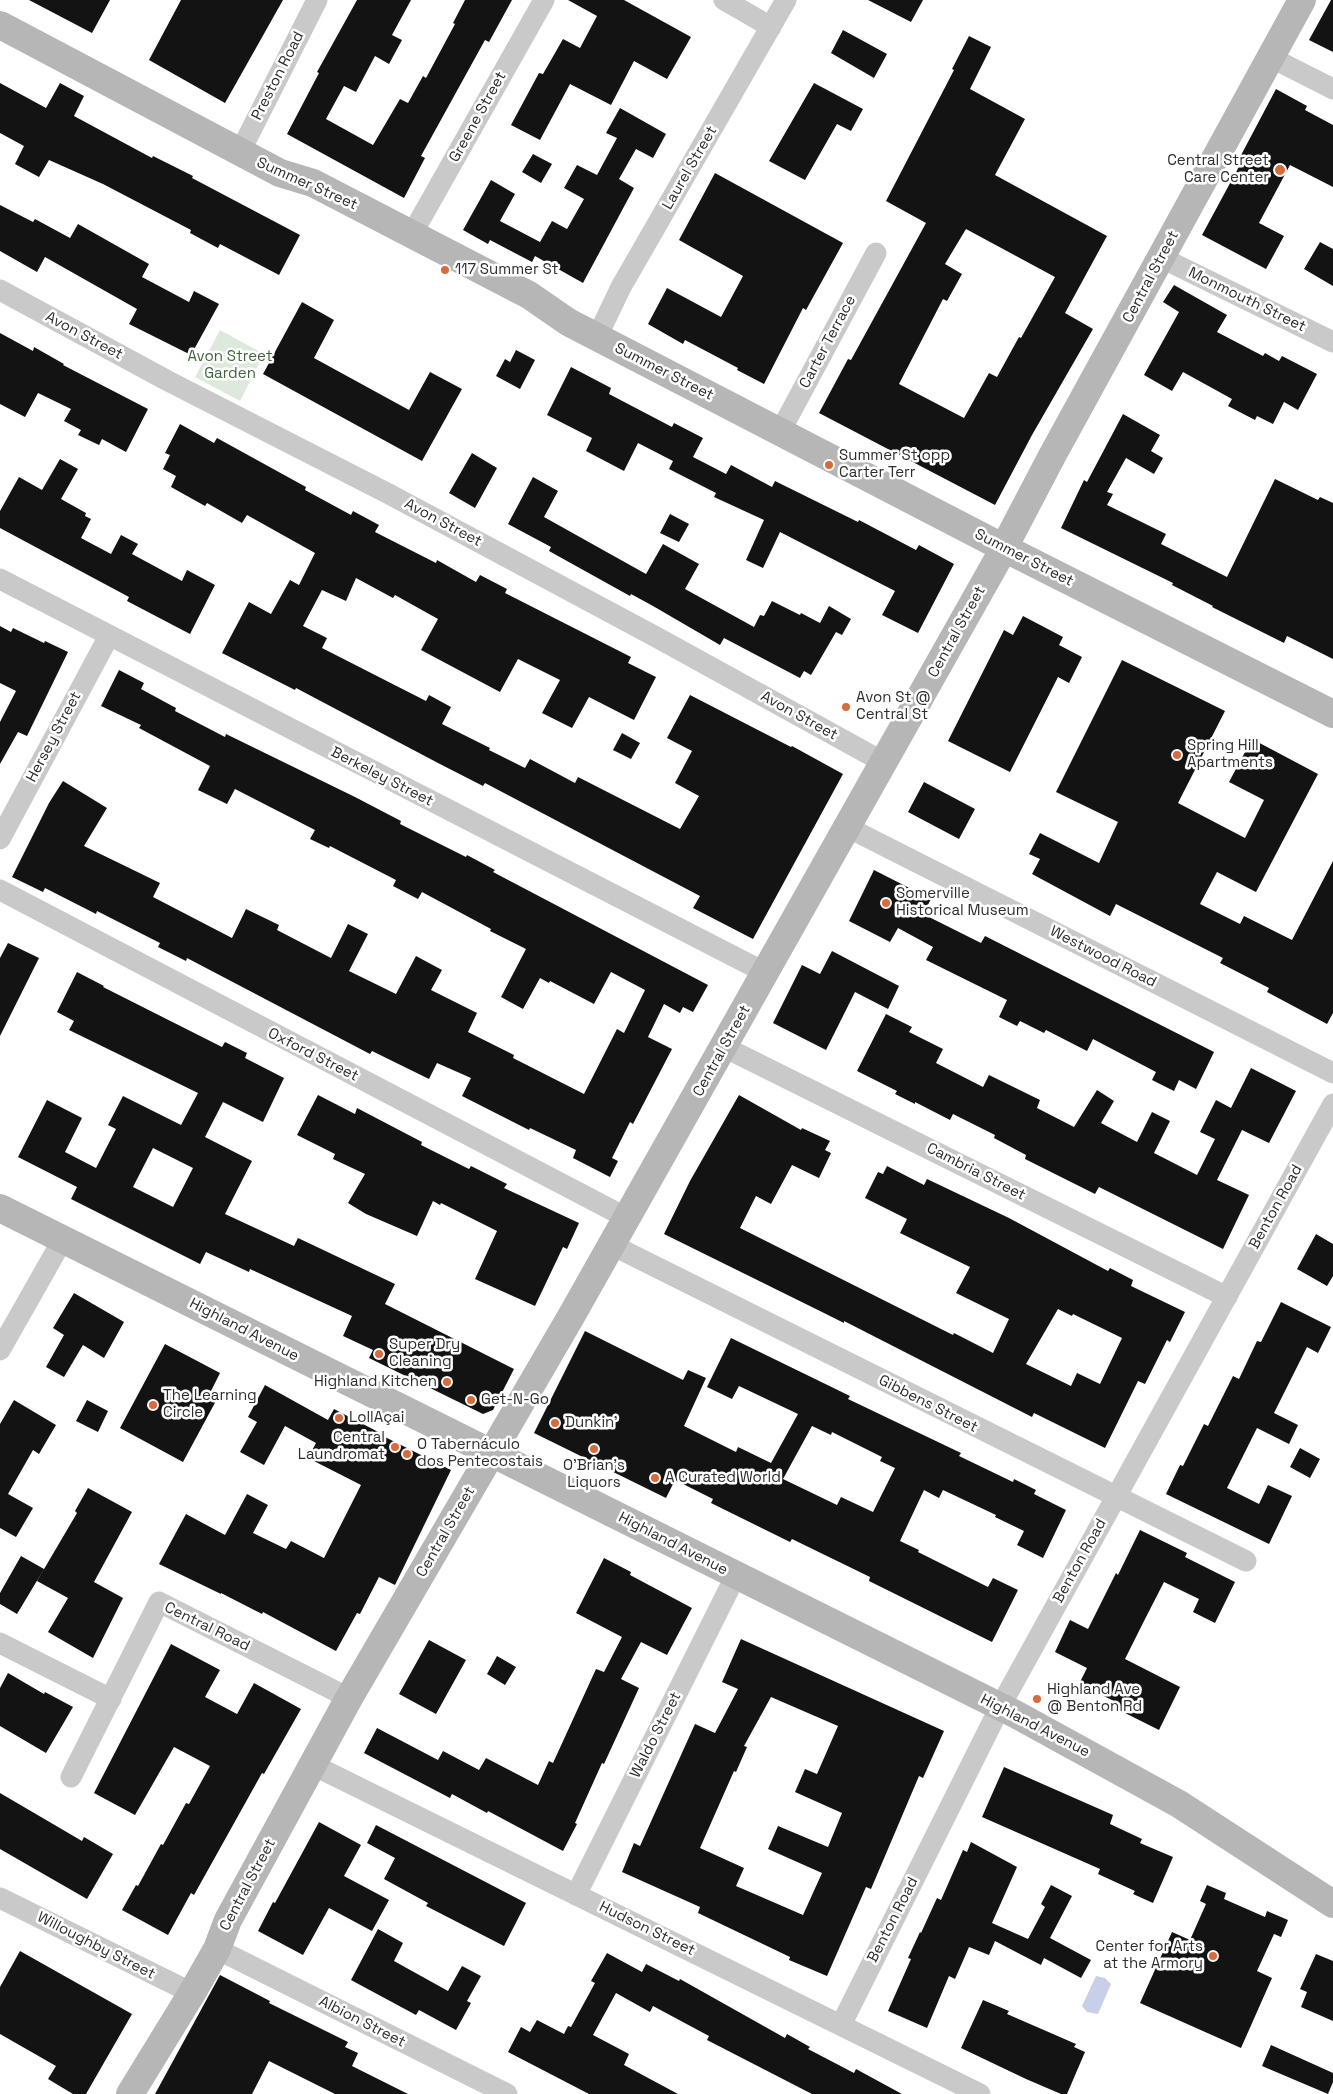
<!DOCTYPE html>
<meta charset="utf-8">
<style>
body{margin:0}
canvas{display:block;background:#fff}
</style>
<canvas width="1333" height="2094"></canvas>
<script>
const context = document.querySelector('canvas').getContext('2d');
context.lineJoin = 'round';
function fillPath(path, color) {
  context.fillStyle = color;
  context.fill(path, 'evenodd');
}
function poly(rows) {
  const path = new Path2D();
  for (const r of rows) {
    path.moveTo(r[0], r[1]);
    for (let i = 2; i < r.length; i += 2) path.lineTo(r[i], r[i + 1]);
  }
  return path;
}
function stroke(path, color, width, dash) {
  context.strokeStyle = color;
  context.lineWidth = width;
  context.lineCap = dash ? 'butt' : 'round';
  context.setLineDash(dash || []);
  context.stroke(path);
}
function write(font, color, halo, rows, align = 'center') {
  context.font = font + ' "Space Grotesk",sans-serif';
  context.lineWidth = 5;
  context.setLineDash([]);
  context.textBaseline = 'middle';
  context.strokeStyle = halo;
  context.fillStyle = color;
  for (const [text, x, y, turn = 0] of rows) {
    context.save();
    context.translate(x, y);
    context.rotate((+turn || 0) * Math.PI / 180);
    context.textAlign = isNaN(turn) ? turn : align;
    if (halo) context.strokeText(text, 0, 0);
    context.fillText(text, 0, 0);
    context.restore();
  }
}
const green = poly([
 [220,330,264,354,240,401,195,377]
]);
const water = poly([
 [1096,1976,1105,1978,1111,1984,1098,2014,1087,2012,1082,2006]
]);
const building = poly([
 [29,0,110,0,92,33],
 [181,0,283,0,225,103,149,60],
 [357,0,411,0,392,35,402,40,389,64,375,56,356,92,344,86,326,119,373,145,400,99,408,103,423,76,426,78,455,24,453,23,465,0,512,0,489,42,485,40,421,156,425,158,404,198,287,134,319,73,317,72],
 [568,0,624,0,691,37,667,79,634,61,611,105,570,84,540,140,511,125,539,73,543,74,563,39,580,48,597,16],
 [868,0,923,0,911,22],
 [1331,0,1333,0,1333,52,1309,40],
 [843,30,887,54,874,78,831,53],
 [969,36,991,47,970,89,1025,119,995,175,1107,236,1065,313,1093,329,1032,435,995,505,819,413,848,359,851,360,926,223,886,201,954,70,952,69],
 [966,229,1055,277,1021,338,1019,337,997,377,989,373,964,418,899,384,943,299,947,301,962,274,945,264],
 [0,83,46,108,60,83,84,96,74,116,152,158,153,156,193,176,192,178,300,235,279,275,220,244,218,248,190,233,191,230,103,184,49,160,39,177,15,164,24,146,0,133],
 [814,83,863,109,851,131,837,124,805,180,769,161],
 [1276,89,1307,106,1305,110,1333,125,1333,187,1290,165,1259,223,1284,236,1266,269,1202,235,1242,161,1239,159],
 [620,108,666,134,653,158,636,149,619,179,634,188,583,283,535,256,532,262,490,240,488,244,463,230,491,180,515,194,500,221,540,242,552,221,567,229,584,199,564,188,577,165,597,175,617,138,606,133],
 [533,154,552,164,541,183,522,172],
 [715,173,843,243,806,310,803,308,764,384,737,370,738,368,685,340,683,344,648,324,667,288,721,317,743,276,679,240],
 [0,205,33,222,35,219,70,238,78,224,149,264,142,277,189,302,194,291,219,304,191,355,129,324,137,309,45,257,37,272,0,251],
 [1320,242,1333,249,1333,286,1304,269],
 [1174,285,1227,315,1217,332,1263,356,1265,353,1279,361,1282,356,1317,374,1298,410,1284,402,1273,424,1257,416,1255,420,1228,406,1232,399,1183,372,1172,391,1144,375,1179,312,1163,302],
 [302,302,334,320,314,358,409,410,430,372,462,389,422,461,263,374],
 [0,333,33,351,34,347,64,364,63,365,148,409,126,452,102,439,99,445,78,435,81,430,64,421,71,409,38,393,25,417,0,404],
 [516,350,535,360,520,389,496,376,505,359,510,362],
 [571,367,611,388,609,394,672,427,674,423,703,438,693,457,726,474,731,465,772,487,775,481,858,522,859,520,916,550,919,545,954,564,918,633,882,615,895,591,780,532,763,568,746,560,764,520,714,497,716,493,669,469,673,461,638,443,624,471,586,451,592,438,547,415],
 [1123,414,1160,435,1151,451,1163,458,1154,474,1126,458,1107,492,1113,494,1107,505,1166,534,1161,544,1227,577,1275,479,1318,500,1320,497,1333,503,1333,659,1287,636,1284,643,1212,607,1213,606,1172,585,1173,583,1061,528,1084,480,1087,482],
 [180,424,214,443,217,438,306,487,305,490,351,515,353,511,379,525,375,532,436,563,437,560,476,582,480,575,507,589,505,593,631,657,628,663,656,677,634,720,589,697,572,728,542,713,560,680,518,659,500,692,421,650,438,619,395,595,393,598,356,578,346,601,322,590,303,626,327,638,322,648,426,701,429,695,451,707,442,724,490,748,489,750,525,768,530,759,575,783,578,777,680,829,699,796,675,783,692,751,667,738,690,695,791,747,792,746,843,774,753,939,693,908,700,896,485,783,483,786,438,763,296,688,295,690,222,653,249,602,271,614,290,580,299,585,315,553,247,515,242,523,207,503,205,506,171,487,176,476,163,469,170,455,165,453],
 [472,453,497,468,475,508,449,493],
 [60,459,78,469,61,499,86,513,85,516,91,519,81,538,111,554,121,535,138,544,132,554,182,581,187,570,215,585,190,634,127,601,129,597,0,528,0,511,19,477,42,490],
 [533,477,558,491,544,517,646,574,663,544,699,564,685,589,754,627,760,615,764,616,772,601,800,615,801,613,820,623,829,606,851,619,842,635,836,632,811,675,804,671,800,678,724,638,720,645,653,606,631,594,630,596,549,551,551,547,508,524],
 [670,514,689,524,679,542,660,533],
 [1023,616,1063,637,1059,645,1082,657,1069,683,1058,677,1010,772,948,741,1004,630,1013,635],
 [0,626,11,632,13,628,44,643,45,641,68,652,27,736,18,732,0,764,0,722,16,691,0,683],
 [1122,660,1225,711,1178,803,1245,838,1264,800,1229,782,1252,739,1318,774,1256,892,1217,872,1200,904,1240,924,1244,916,1292,940,1333,861,1333,1013,1327,1024,1267,992,1269,988,1220,963,1223,958,1116,904,1110,916,1032,874,1040,859,1029,854,1040,833,1099,863,1118,822,1056,792],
 [119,670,144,683,141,689,176,708,175,711,225,737,226,734,355,797,401,821,400,824,466,857,467,855,495,870,493,872,708,985,693,1012,683,1007,680,1013,664,1004,648,1037,672,1049,633,1124,630,1122,612,1158,618,1161,610,1177,573,1158,576,1150,530,1128,529,1130,462,1096,471,1078,437,1063,429,1079,372,1051,370,1054,187,958,186,961,158,947,160,943,97,911,96,914,45,888,43,892,12,877,49,803,63,781,107,808,84,846,160,883,153,897,232,938,246,909,279,925,277,930,331,958,348,924,368,934,349,971,396,994,416,956,442,970,431,990,477,1013,468,1032,514,1055,513,1058,584,1094,617,1029,624,1033,645,990,611,972,594,1004,550,981,549,983,540,978,523,1009,501,997,526,949,490,931,491,929,422,892,418,899,393,886,396,880,330,846,329,848,310,839,315,830,235,789,227,804,198,790,210,766,139,728,141,725,101,706],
 [622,733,640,743,631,759,613,750],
 [924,782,975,809,959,839,908,812],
 [874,870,931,899,923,914,981,943,985,936,1214,1052,1196,1089,1179,1080,1174,1091,1152,1080,1156,1072,1093,1039,1087,1051,1046,1030,1044,1033,1020,1021,1017,1026,999,1017,1007,1000,926,960,933,947,898,928,890,942,849,921],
 [8,943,39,958,0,1036,0,958],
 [832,951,899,986,888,1009,855,992,826,1050,773,1023,802,965,820,974],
 [77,972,104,986,103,987,222,1047,225,1042,247,1053,245,1058,284,1078,263,1122,223,1102,205,1137,252,1161,225,1214,294,1246,298,1238,395,1284,385,1304,514,1369,493,1410,483,1414,369,1358,373,1350,343,1336,352,1316,250,1269,249,1272,206,1252,200,1264,71,1199,77,1187,18,1157,47,1100,82,1118,65,1152,96,1168,116,1129,108,1125,123,1096,181,1125,198,1093,69,1030,74,1021,57,1012],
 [153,1148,193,1168,173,1207,133,1187],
 [886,1014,912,1027,909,1032,943,1049,936,1063,983,1087,989,1075,1040,1100,1037,1108,1074,1127,1097,1090,1114,1101,1101,1123,1137,1142,1152,1112,1170,1121,1154,1153,1197,1175,1215,1139,1200,1132,1216,1100,1231,1108,1251,1068,1296,1091,1269,1143,1242,1130,1217,1180,1249,1195,1223,1249,1099,1187,1095,1194,1025,1159,1026,1155,994,1138,995,1135,953,1114,950,1120,915,1102,915,1104,895,1094,897,1091,857,1071],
 [318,1095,355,1114,357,1108,422,1142,421,1145,469,1169,471,1166,507,1184,504,1188,579,1223,567,1249,563,1247,535,1306,475,1279,497,1231,441,1203,440,1205,433,1201,417,1236,366,1214,348,1203,365,1174,333,1159,335,1154,297,1135],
 [739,1095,801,1130,802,1128,830,1141,825,1150,831,1153,819,1178,792,1165,771,1204,756,1196,740,1228,953,1335,954,1333,993,1353,1009,1319,956,1293,970,1267,900,1233,907,1219,865,1198,878,1172,883,1174,887,1166,924,1185,927,1179,1009,1218,1108,1271,1110,1268,1133,1280,1131,1286,1185,1312,1170,1342,1167,1340,1145,1384,1138,1381,1105,1448,1034,1413,1032,1417,844,1321,844,1323,824,1313,664,1234,690,1181],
 [1058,1309,1072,1316,1073,1314,1122,1338,1100,1384,1077,1373,1071,1386,1026,1364],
 [1316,1234,1333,1244,1333,1276,1327,1286,1297,1269],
 [74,1293,124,1322,104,1358,83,1345,64,1377,46,1367,64,1335,53,1328],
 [1281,1302,1331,1327,1318,1353,1307,1347,1274,1413,1298,1425,1289,1444,1257,1428,1227,1488,1259,1504,1268,1485,1292,1496,1269,1544,1166,1494,1180,1465,1183,1466,1204,1424,1208,1426,1233,1376,1239,1379,1257,1341,1261,1342],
 [585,1331,683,1380,688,1370,706,1378,684,1426,736,1452,738,1447,771,1463,798,1414,739,1386,732,1399,707,1387,731,1338,850,1396,848,1399,961,1453,959,1456,1013,1482,1014,1479,1036,1490,1034,1494,1066,1510,1043,1558,1017,1545,1024,1531,995,1517,996,1515,943,1490,939,1498,924,1490,900,1541,919,1550,918,1552,988,1587,993,1578,1018,1590,992,1642,869,1581,870,1577,792,1539,790,1542,711,1503,713,1499,675,1480,666,1498,534,1433],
 [812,1426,831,1435,832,1432,882,1457,880,1461,895,1468,873,1512,841,1497,837,1505,783,1479],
 [165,1344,220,1373,209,1395,217,1399,183,1462,120,1428],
 [265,1385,328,1420,334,1409,386,1436,385,1437,451,1470,395,1585,379,1577,360,1614,357,1613,336,1651,263,1612,262,1614,221,1593,221,1594,159,1564,186,1514,225,1535,247,1494,268,1505,253,1533,286,1549,291,1541,324,1558,361,1485,308,1458,316,1443,285,1426,264,1465,240,1452,257,1422,248,1417],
 [14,1400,56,1425,39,1454,33,1450,8,1494,33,1508,16,1537,0,1528,0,1424],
 [87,1400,108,1411,98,1432,76,1421],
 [1300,1448,1320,1459,1310,1478,1290,1467],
 [88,1488,132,1512,94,1582,123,1598,93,1658,48,1632,68,1598,37,1581,77,1513,75,1511],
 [1140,1530,1187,1553,1185,1557,1235,1582,1215,1623,1193,1612,1199,1599,1164,1582,1144,1621,1125,1659,1180,1687,1159,1730,1115,1708,1118,1703,1079,1684,1087,1668,1055,1652,1070,1620,1088,1629,1116,1573,1118,1575],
 [21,1556,44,1569,17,1614,0,1604,0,1593],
 [604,1558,631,1572,630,1575,692,1608,667,1655,641,1642,621,1679,639,1688,604,1764,602,1763,575,1823,577,1824,563,1851,488,1811,487,1813,452,1794,450,1798,364,1753,377,1728,438,1760,443,1751,479,1770,486,1758,538,1785,549,1761,553,1763,596,1669,604,1672,622,1637,576,1613],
 [741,1639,944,1731,923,1778,919,1776,871,1889,866,1887,827,1976,789,1960,790,1957,698,1913,700,1907,622,1872,634,1843,640,1846,695,1724,715,1733,738,1689,722,1682],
 [771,1697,838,1726,817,1774,805,1769,795,1792,842,1813,828,1847,778,1826,768,1849,822,1873,803,1915,736,1886,744,1868,700,1848,734,1771,736,1772,747,1747,744,1746],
 [429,1640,466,1660,436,1714,399,1694],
 [171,1644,220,1670,205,1697,237,1714,254,1683,301,1709,264,1774,262,1773,194,1895,191,1893,168,1935,122,1910,136,1885,138,1886,161,1844,163,1845,186,1803,189,1804,210,1766,174,1747,135,1815,94,1793],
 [497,1656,516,1667,505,1685,487,1674],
 [8,1673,44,1694,45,1692,73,1707,46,1753,0,1726,0,1688],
 [1004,1767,1113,1815,1110,1824,1142,1839,1140,1843,1173,1857,1153,1903,1133,1894,1135,1891,1098,1874,1100,1869,982,1817],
 [0,1793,82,1841,84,1837,113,1854,87,1899,0,1849],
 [319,1822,361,1845,344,1876,389,1900,372,1931,329,1908,303,1955,258,1931,273,1902,275,1903],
 [376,1825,526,1903,504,1946,426,1906,428,1903,384,1879,395,1858,367,1843],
 [971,1842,1017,1867,992,1923,1028,1939,1045,1907,1041,1904,1051,1885,1072,1896,1050,1938,1091,1960,1081,1978,1044,1958,1041,1965,995,1941,989,1955,969,1947,955,1979,949,1976,927,2028,888,2011,911,1959,908,1958,920,1932,921,1933,937,1898,941,1900,963,1850,967,1852],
 [1207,1885,1226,1893,1224,1899,1265,1917,1267,1911,1288,1920,1281,1937,1274,1934,1257,1971,1272,1978,1241,2048,1140,2003,1172,1932,1190,1940,1206,1904,1200,1901],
 [378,1929,403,1943,394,1961,448,1991,462,1966,481,1976,467,2001,471,2003,456,2030,419,2010,416,2015,351,1980],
 [20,1951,132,2014,86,2094,73,2094,48,2079,56,2066,0,2034,0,1987],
 [607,1953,642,1972,646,1964,679,1981,680,1979,785,2038,787,2034,810,2047,808,2049,854,2073,856,2069,902,2094,812,2094,707,2040,709,2036,653,2006,650,2012,616,1993,593,2035,629,2054,624,2065,678,2094,589,2094,508,2052,521,2027,530,2032,537,2020,564,2034,568,2026,571,2027,595,1983,591,1981],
 [1316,1954,1333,1961,1333,2021,1301,2007,1307,1992,1300,1989],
 [220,1975,270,2001,269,2003,348,2042,345,2047,358,2053,352,2066,408,2094,335,2094,269,2061,252,2094,155,2094],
 [983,2000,1009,2011,1007,2014,1076,2044,1074,2047,1085,2052,1067,2094,1061,2094,1026,2079,961,2048],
 [1271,2045,1333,2073,1333,2082,1328,2094,1262,2066]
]);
const street = poly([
 [724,0,771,27],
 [1270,57,1333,89],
 [240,152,317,0],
 [412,234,544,0],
 [1162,258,1333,342],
 [0,290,168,381,389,494,658,638,883,762],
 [597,337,621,287,786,0],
 [780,432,876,253],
 [0,579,766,973],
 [847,827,1333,1073],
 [0,839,109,636],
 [0,890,627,1218],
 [724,1047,1227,1297],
 [612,1245,1246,1561],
 [0,1350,63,1239],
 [0,1643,111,1699],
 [313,1765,980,2094],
 [71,1777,159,1602,349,1698],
 [576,1895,736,1575],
 [0,1898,192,1993],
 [217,1949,507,2094],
 [841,2025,1000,1707,1333,1104]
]);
const secondary = poly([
 [0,25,280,173,313,183,529,295,568,322,1004,548,1333,714],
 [0,1208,1017,1715,1179,1804,1333,1904],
 [130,2094,192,1993,217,1949,228,1920,349,1698,573,1313,998,559,1052,456,1302,0]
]);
const markers = [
 [1280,170,6,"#d76b3b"],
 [445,270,5,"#d76b3b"],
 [829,465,5,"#d76b3b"],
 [846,707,5,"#d76b3b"],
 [1177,755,5,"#d76b3b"],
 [886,903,5,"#d76b3b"],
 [379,1354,5,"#d76b3b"],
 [447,1382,5,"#d76b3b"],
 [471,1400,5,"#d76b3b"],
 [153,1405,5,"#d76b3b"],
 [339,1418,5,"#d76b3b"],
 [555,1423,5,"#d76b3b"],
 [395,1447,5,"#d76b3b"],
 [594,1449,5,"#d76b3b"],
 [407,1454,5,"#d76b3b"],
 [655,1478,5,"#d76b3b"],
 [1037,1699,5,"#d76b3b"],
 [1213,1956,5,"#d76b3b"]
];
const streetNames = [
 ["Preston Road",278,76,-63],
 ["Greene Street",478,117,-61],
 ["Laurel Street",690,168,-60],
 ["Summer Street",307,184,24],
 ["Central Street",1151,277,-62],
 ["Monmouth Street",1247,300,26],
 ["Avon Street",84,336,28],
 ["Carter Terrace",828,342,-62],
 ["Summer Street",664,372,27],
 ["Avon Street",443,523,28],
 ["Summer Street",1024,558,27],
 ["Central Street",957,632,-61],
 ["Avon Street",799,716,29],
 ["Hersey Street",54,737,-62],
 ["Berkeley Street",382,777,27],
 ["Westwood Road",1103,957,27],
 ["Central Street",722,1051,-61],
 ["Oxford Street",313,1055,27],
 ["Cambria Street",976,1172,27],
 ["Benton Road",1276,1207,-61],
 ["Highland Avenue",244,1330,27],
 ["Gibbens Street",928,1404,27],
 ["Central Street",446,1532,-60],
 ["Highland Avenue",673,1544,27],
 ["Benton Road",1080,1561,-61],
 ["Central Road",207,1627,26],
 ["Highland Avenue",1035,1726,27],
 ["Waldo Street",656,1735,-63],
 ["Central Street",248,1885,-62],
 ["Benton Road",893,1920,-63],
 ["Hudson Street",647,1929,26],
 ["Willoughby Street",96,1946,27],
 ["Albion Street",362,2022,27]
];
const poiNames = [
 ["Central Street",1269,161,"right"],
 ["Care Center",1269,178,"right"],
 ["117 Summer St",455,270],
 ["Summer St opp",839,456],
 ["Carter Terr",839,473],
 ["Avon St @",856,698],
 ["Central St",856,715],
 ["Spring Hill",1187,746],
 ["Apartments",1187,763],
 ["Somerville",896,894],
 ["Historical Museum",896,911],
 ["Super Dry",389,1345],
 ["Cleaning",389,1362],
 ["Highland Kitchen",437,1382,"right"],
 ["The Learning",163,1396],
 ["Circle",163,1413],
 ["Get-N-Go",481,1400],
 ["LollAçai",349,1418],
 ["Dunkin'",565,1423],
 ["Central",385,1438,"right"],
 ["Laundromat",385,1455,"right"],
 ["O Tabernáculo",417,1445],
 ["dos Pentecostais",417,1462],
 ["O'Brian's",594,1466,"center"],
 ["Liquors",594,1483,"center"],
 ["A Curated World",665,1478],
 ["Highland Ave",1047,1690],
 ["@ Benton Rd",1047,1707],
 ["Center for Arts",1203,1947,"right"],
 ["at the Armory",1203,1964,"right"]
];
const parkNames = [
 ["Avon Street",230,357],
 ["Garden",230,374]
];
fillPath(green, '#dde9db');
fillPath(water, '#c8cfe8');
fillPath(building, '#131313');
stroke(street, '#c9c9c9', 21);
stroke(secondary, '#b6b6b6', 28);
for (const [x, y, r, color] of markers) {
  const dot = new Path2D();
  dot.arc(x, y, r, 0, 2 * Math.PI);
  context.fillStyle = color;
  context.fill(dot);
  stroke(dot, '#fff', 2);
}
write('15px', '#2c2c2c', '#fff', streetNames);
write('15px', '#2c2c2c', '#fff', poiNames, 'left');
write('15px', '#41643e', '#fff', parkNames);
</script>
